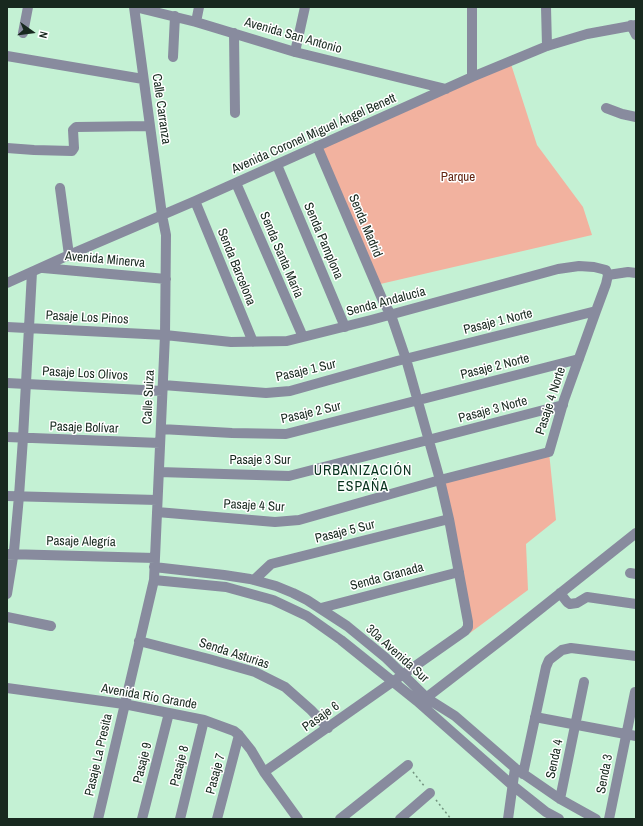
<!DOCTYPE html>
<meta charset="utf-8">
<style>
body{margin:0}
#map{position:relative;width:643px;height:826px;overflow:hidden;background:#c4f1d4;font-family:"Archivo Narrow",sans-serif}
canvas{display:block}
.frame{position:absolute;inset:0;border:8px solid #18291f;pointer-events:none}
.north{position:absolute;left:12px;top:12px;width:40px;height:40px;-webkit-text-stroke:3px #fff;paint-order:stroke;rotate:104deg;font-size:11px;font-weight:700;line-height:16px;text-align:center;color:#18291f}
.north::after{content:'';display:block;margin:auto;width:14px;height:18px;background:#18291f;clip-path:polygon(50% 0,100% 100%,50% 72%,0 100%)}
</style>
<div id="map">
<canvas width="643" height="826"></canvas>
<div class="frame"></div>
<div class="north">N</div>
</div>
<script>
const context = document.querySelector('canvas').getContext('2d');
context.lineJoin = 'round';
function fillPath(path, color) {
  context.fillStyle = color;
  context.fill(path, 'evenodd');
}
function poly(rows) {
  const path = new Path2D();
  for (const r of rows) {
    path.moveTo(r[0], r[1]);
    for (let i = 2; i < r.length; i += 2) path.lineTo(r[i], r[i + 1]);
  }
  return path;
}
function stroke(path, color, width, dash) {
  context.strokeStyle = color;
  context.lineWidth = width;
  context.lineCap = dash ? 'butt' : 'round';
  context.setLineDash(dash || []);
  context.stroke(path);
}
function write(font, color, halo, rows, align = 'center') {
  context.font = font + ' "Archivo Narrow",sans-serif';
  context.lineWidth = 3;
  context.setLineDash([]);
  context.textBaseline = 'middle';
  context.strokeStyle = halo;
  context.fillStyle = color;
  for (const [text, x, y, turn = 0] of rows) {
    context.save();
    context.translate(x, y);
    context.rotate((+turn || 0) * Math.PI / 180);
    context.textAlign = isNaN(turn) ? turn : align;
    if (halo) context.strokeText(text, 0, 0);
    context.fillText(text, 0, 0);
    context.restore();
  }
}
const green = poly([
 [510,61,537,145,583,207,592,235,376,285,317,146],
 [549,452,556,520,526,544,528,590,470,633,442,479]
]);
const path = poly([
 [413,772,425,787],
 [436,800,451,819]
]);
const minor = poly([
 [135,7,196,22,295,52,446,89],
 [546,7,547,46],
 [196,22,199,7],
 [631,25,636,35],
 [23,33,28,7],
 [234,33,235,113],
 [295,52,305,7],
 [7,56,143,79],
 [173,57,175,16],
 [472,77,472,7],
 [606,108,622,114,636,117],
 [7,148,34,150,72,151,74,148,73,130,76,127,150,126],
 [277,165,345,327],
 [236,183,303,337],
 [60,188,69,255],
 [195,201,253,342],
 [43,268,166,279],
 [608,275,628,272,636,273],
 [7,283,69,255,195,201,472,77,547,46,587,34,636,25],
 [7,327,165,335,231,342,287,341,371,320,558,269,579,266,594,267,606,270,608,275],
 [7,383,162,391],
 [163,385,266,393,290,391,397,361,596,311],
 [161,429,232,433,286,434,579,359],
 [7,437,160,443],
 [159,472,289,476,563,405],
 [7,496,157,500],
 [157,512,275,522,299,520,440,480,549,452,564,400,596,311,606,284,608,275],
 [7,554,155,558],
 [154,567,224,575,250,579,276,586,293,593,307,600,347,626,386,658,428,699,455,716,515,768,560,799,596,819],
 [630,573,636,574],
 [154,580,226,587,273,600,307,616,341,640,417,701,512,785,546,812,559,819],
 [254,580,271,564,449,519],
 [560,593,567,602,570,604,577,603,587,597,636,604],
 [7,594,14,551,19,496,23,438,32,272],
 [321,608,459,572],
 [7,617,51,626],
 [139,641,209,659,255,672,285,687,311,710,328,728],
 [7,688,124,704,204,720,234,731,239,735,251,750,264,772,298,819],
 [422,701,509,634,636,533],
 [535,717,636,736],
 [264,772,465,631,468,627,468,622,449,519,440,480,406,359,391,315,383,301,317,146],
 [523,774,546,667,549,660,562,650,571,648,636,656],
 [560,799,584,682],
 [98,819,154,580,165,335,166,235,162,215,134,7],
 [142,819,169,713],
 [180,819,204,720],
 [217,819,239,735],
 [340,819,408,765],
 [400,819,430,793],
 [508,819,515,768],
 [609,819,635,692]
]);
const streetNames = [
 ["Avenida San Antonio",293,36,16],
 ["Calle Carranza",161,109,82],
 ["Avenida Coronel Miguel Ángel Benett",314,134,-24],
 ["Senda Madrid",365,226,67],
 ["Senda Pamplona",323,241,67],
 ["Senda Santa María",281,255,67],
 ["Avenida Minerva",105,260,5],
 ["Senda Barcelona",236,267,68],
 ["Senda Andalucía",386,302,-15],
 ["Pasaje Los Pinos",87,318,3],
 ["Pasaje 1 Norte",498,322,-14],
 ["Pasaje 2 Norte",495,367,-14],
 ["Pasaje 1 Sur",306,371,-13],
 ["Pasaje Los Olivos",85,374,3],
 ["Calle Suiza",149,397,-87],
 ["Pasaje 4 Norte",551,401,-72],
 ["Pasaje 3 Norte",493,410,-15],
 ["Pasaje 2 Sur",311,413,-13],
 ["Pasaje Bolívar",84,428,2],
 ["Pasaje 3 Sur",260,461],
 ["Pasaje 4 Sur",254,506,3],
 ["Pasaje 5 Sur",345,532,-14],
 ["Pasaje Alegría",81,542,1],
 ["Senda Granada",387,577,-15],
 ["Senda Asturias",234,654,18],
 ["30a Avenida Sur",397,654,42],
 ["Avenida Río Grande",149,697,10],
 ["Pasaje 6",321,717,-35],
 ["Pasaje La Presita",99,755,-77],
 ["Senda 4",555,759,-78],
 ["Pasaje 9",143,763,-76],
 ["Pasaje 8",180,766,-76],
 ["Pasaje 7",216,774,-75],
 ["Senda 3",605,774,-79]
];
const parkNames = [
 ["Parque",458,178]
];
const neighbourhoodNames = [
 ["URBANIZACIÓN",363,471],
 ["ESPAÑA",363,487]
];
fillPath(green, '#f2b29f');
stroke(path, '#72927e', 1.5, [2, 3]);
stroke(minor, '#888b9e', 10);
write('13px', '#18291f', '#fff', streetNames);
write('13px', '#642613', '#fff', parkNames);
context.letterSpacing = '1px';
write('14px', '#07331e', '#fff', neighbourhoodNames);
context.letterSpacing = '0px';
</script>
